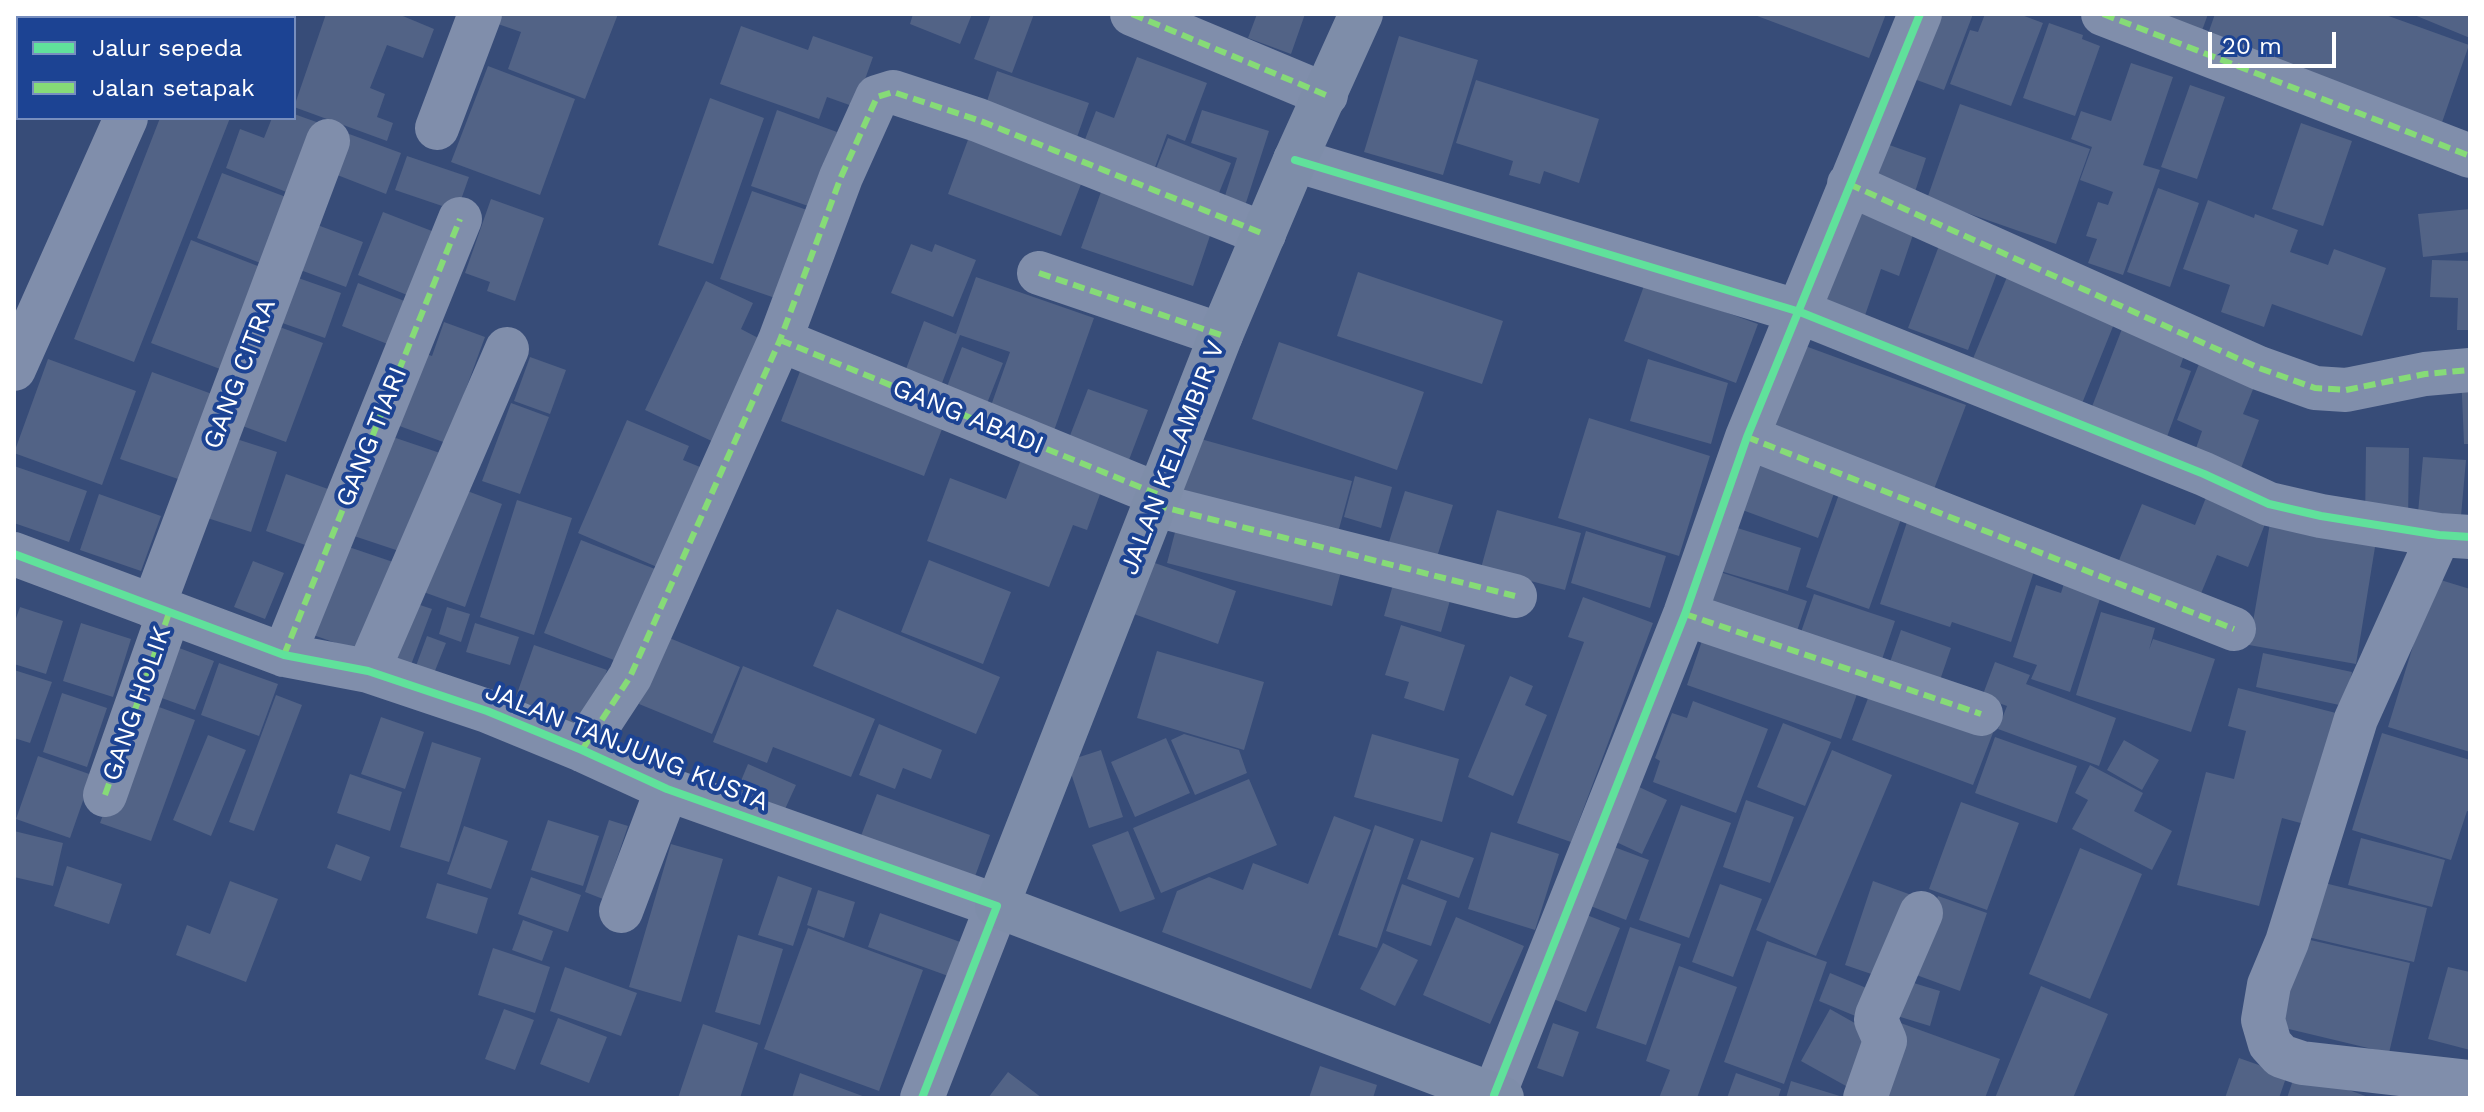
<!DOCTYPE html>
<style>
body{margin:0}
#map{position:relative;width:2484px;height:1112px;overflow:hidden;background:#374c78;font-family:"Work Sans",sans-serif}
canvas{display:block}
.frame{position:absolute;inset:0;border:16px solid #fff;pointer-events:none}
.legend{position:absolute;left:16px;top:16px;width:280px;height:104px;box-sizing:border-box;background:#1c4393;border:2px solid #778ebe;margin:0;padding:10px 14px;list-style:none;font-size:24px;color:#fff}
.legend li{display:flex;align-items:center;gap:16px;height:40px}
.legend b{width:40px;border:2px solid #778ebe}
.scale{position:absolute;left:2208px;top:32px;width:128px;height:36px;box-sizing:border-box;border:4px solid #fff;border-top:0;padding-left:10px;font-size:24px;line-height:28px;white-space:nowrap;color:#fff;-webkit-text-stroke:6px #1c4393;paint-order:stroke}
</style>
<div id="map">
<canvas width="2484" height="1112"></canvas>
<div class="frame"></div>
<ul class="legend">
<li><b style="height:10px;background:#60e19b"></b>Jalur sepeda</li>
<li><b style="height:10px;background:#86db77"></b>Jalan setapak</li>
</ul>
<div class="scale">20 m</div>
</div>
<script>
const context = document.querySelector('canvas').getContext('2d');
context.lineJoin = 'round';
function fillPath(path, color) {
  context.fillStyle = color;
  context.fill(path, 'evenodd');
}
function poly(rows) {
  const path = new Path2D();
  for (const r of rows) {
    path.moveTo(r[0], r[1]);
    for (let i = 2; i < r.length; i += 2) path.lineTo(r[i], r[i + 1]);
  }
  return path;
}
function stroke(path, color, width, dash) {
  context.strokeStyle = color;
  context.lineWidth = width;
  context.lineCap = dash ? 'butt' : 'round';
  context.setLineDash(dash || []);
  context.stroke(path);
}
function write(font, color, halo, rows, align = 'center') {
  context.font = font + ' "Work Sans",sans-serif';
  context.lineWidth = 8;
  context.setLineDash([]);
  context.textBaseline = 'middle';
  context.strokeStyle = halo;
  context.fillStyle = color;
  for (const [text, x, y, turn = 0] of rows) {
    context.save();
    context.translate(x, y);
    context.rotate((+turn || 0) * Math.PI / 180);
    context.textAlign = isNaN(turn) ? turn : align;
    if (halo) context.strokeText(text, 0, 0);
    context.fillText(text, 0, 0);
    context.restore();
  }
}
const building = poly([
 [326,14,398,14,434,29,423,58,387,45,370,88,385,94,377,117,393,123,387,141,294,107],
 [501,14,618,14,585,99,508,69,521,32,498,24],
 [913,14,972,14,960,44,910,24],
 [991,14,1034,14,1012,73,974,59],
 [1257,14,1305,14,1291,54,1248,38],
 [1752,14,1886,14,1869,58],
 [1930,14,1973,14,1944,90,1906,76],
 [1985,14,2019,14,2043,23,2011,106,1950,84,1970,30,1978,32],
 [2142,14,2208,14,2200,36],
 [2215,14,2383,14,2469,45,2439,131,2203,48],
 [2412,14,2470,14,2470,38],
 [14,22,18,24,18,58,14,68],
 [2049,23,2083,35,2082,39,2100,46,2075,116,2023,98],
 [741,26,808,50,813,36,873,57,855,107,827,97,819,119,720,84],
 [1399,36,1478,60,1443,175,1364,152],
 [1137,57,1207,83,1185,141,1167,134,1154,170,1084,142,1096,111,1114,118],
 [2131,63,2173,77,2143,165,2160,170,2123,275,2088,263,2097,239,2086,236,2098,202,2108,205,2113,192,2080,180,2092,147,2071,139,2081,111,2111,121],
 [488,66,575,99,540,195,451,162],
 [997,71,1089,103,1076,140,985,107],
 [1476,80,1599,119,1579,183,1544,171,1540,184,1509,175,1513,161,1456,143],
 [2190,85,2225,97,2197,179,2161,167],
 [710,98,764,118,713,264,658,245],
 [1960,104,2090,149,2056,244,1927,199],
 [777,110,837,132,811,207,751,186],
 [1202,110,1269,131,1244,209,1223,202,1237,158,1191,143],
 [294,114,322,124,294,195,226,168,240,129,264,138,272,118,294,118],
 [160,118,230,118,134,362,74,339],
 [2301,123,2352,141,2323,226,2272,209],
 [341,131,401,153,386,194,327,171],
 [969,137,1083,179,1061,236,948,194],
 [1168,138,1231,163,1217,198,1154,174],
 [1878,141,1926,158,1912,201,1863,183],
 [407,156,469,177,457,211,395,190],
 [222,173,294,200,268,266,197,238],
 [2158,188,2199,203,2170,287,2127,272],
 [1102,189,1213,227,1193,286,1081,248],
 [752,191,810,211,778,299,720,279],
 [491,199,544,218,515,301,487,291,490,282,465,273],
 [2208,200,2254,218,2255,214,2298,230,2290,252,2328,265,2334,249,2386,268,2362,336,2272,304,2264,327,2221,312,2230,285,2183,269],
 [1854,202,1917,223,1899,276,1881,269,1861,327,1816,312],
 [2470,209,2470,252,2423,257,2418,214],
 [383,212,437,233,412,297,358,275],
 [304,220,363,242,346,287,287,265],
 [1943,235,2003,257,1968,350,1908,328],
 [191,240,268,270,228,372,151,343],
 [911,244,932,252,935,244,976,260,953,317,891,293],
 [2432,260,2470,261,2470,330,2457,330,2458,298,2430,297],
 [2012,265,2120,309,2081,406,1972,361],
 [1358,272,1503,321,1482,384,1337,336],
 [284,273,341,293,325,338,268,318],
 [976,277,1094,318,1051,439,987,417,1010,352,960,335,936,399,900,385,924,321,956,334],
 [706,281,753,303,741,329,764,341,716,443,645,410],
 [358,283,407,302,390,345,342,326],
 [1645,283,1758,324,1736,383,1624,341],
 [2125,321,2188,344,2180,367,2191,371,2164,445,2088,417],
 [266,322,323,343,286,442,229,421],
 [444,322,485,337,446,443,394,424,420,352,432,356],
 [1279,342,1424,392,1397,470,1252,419],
 [1797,343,1966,405,1931,497,1763,435],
 [962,347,1003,363,982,416,942,400],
 [2204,351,2260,372,2243,414,2259,420,2240,471,2194,454,2202,431,2177,420],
 [530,357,566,370,550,414,514,401],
 [48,359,136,391,102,485,14,453],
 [1648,359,1728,383,1711,444,1630,421],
 [804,361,947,416,924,476,781,421],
 [152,372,212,394,181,480,120,459],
 [2461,372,2470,372,2470,444,2464,444],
 [1088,389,1148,410,1124,473,1064,451],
 [511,403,549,417,520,494,482,481],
 [1589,418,1710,456,1679,556,1558,518],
 [627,420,689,446,683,460,700,467,657,567,578,533],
 [381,433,446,455,414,556,348,534],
 [224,435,277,452,251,532,198,515],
 [1197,438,1352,481,1336,540,1181,497],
 [1027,444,1107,475,1087,530,1073,525,1049,587,927,541,950,478,1006,499],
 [2366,447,2409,448,2408,523,2365,523],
 [1757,455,1837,485,1818,538,1737,508],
 [2423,457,2466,460,2461,516,2418,513],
 [14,466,87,491,69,542,14,523],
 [286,474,328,489,308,546,266,531],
 [1355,476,1392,487,1381,528,1344,517],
 [1843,483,1906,505,1869,609,1806,587],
 [454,486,502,504,465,607,418,590],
 [1405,491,1453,505,1437,557,1389,542],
 [99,494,161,516,141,571,80,550],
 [2207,495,2267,519,2248,567,2217,555,2197,603,2115,570,2142,504,2195,525],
 [517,500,572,518,534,635,480,617],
 [1497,510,1581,533,1565,590,1481,568],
 [1180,513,1345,556,1332,606,1167,563],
 [1910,513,2037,562,2011,642,1952,622,1950,627,1880,604],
 [2270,523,2376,541,2356,664,2249,645],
 [1731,526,1801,548,1788,591,1717,570],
 [1586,531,1666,556,1650,608,1571,583],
 [581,540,655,569,619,662,544,633],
 [334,542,399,564,367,654,302,631],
 [929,560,1011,592,983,664,901,632],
 [253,561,284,573,265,619,234,607],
 [1149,561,1236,591,1218,644,1131,613],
 [1398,567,1455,583,1441,632,1384,616],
 [1708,568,1807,601,1792,646,1693,612],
 [2067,574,2104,586,2070,692,2031,679,2037,665,2013,657,2036,585,2061,593],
 [2434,578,2470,589,2470,752,2388,727],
 [1814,594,1895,621,1877,674,1796,647],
 [1583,597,1653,623,1571,842,1517,823,1584,642,1568,637],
 [405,600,432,609,406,678,379,668],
 [20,607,63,621,46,674,14,664,14,624],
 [447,607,470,614,461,642,439,634],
 [837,609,1000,677,976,734,813,666],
 [2101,612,2155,628,2149,650,2153,639,2215,659,2191,732,2076,695],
 [81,623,131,639,113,697,63,681],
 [475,623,519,637,510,665,466,652],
 [1401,625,1465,645,1444,711,1404,698,1409,682,1385,675],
 [1706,629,1861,683,1841,739,1687,685],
 [1901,630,1951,648,1939,683,1889,665],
 [427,636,446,643,427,691,409,685],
 [667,637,740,667,712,734,639,704],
 [163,642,214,661,195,710,145,692],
 [534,645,607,670,584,736,511,711],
 [1157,651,1264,682,1244,750,1137,718],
 [2263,653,2352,672,2344,706,2256,687],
 [1995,662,2030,675,2026,684,2116,718,2099,766,1998,729,2007,706,1982,697],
 [219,663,278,684,259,736,201,715],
 [743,666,875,719,851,777,773,747,767,763,713,742],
 [14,670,52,682,30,743,14,738],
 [1510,676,1533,686,1525,705,1547,715,1513,796,1468,777],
 [1875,680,1996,725,1973,785,1852,740],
 [2238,688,2336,713,2308,825,2282,818,2259,906,2177,885,2206,772,2234,779,2246,731,2228,726],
 [62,693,107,708,87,767,43,752],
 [276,695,302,705,254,831,229,822],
 [1693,701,1768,729,1736,813,1653,782,1660,761,1655,758,1672,713,1687,718],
 [145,702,195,720,151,841,100,823],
 [381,717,424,732,405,789,361,774],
 [1783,723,1831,742,1805,806,1757,787],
 [879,724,942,750,931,779,903,768,895,789,859,775],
 [2382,733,2470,760,2470,812,2467,811,2451,860,2352,830],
 [1184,734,1239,750,1247,773,1195,795,1171,740],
 [1372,734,1459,759,1442,822,1354,797],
 [208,735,246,750,211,836,173,820],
 [1995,737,2077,766,2057,823,1975,793],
 [1166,738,1190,793,1135,817,1111,762],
 [2124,740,2159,760,2142,790,2107,770],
 [432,742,481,758,449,862,400,847],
 [1101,750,1123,817,1089,828,1067,761],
 [1832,750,1892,775,1816,956,1756,930],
 [38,756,92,775,70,838,16,819],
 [748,764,796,785,780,820,733,800],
 [2090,765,2143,793,2134,811,2172,831,2152,870,2072,829,2088,800,2075,793],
 [350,774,402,792,390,831,337,813],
 [1249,779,1277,845,1161,893,1133,828],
 [1624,780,1667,800,1642,854,1599,834],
 [877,794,990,835,973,882,859,841],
 [1746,800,1794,817,1770,883,1723,867],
 [1961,802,2019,823,1987,910,1929,889],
 [1681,805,1731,823,1689,938,1639,920],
 [1334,816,1371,830,1311,989,1162,932,1177,891,1209,877,1243,890,1253,863,1308,884],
 [548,820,599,836,583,886,531,870],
 [609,820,628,826,603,899,585,892],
 [1375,825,1414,839,1377,948,1338,935],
 [464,826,508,841,491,889,447,874],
 [14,831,63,843,53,886,14,877],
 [1128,831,1155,899,1120,912,1092,845],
 [1491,832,1559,854,1535,930,1468,909],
 [2361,838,2445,860,2432,907,2348,885],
 [1421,840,1474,858,1459,898,1407,879],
 [336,844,370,857,361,881,327,868],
 [671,844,723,859,681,1002,629,987],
 [1606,844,1649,860,1626,920,1583,903],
 [2080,848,2142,874,2090,999,2029,974],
 [67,866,122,884,109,924,54,906],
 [778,876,812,888,793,946,758,935],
 [531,877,581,895,568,932,518,914],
 [2312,880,2427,908,2414,962,2299,935],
 [230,881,278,899,246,982,176,955,187,925,210,934],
 [1873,881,1917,897,1889,980,1845,965],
 [437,883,488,898,477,934,426,918],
 [1402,884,1447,901,1431,946,1386,931],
 [1720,884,1762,899,1733,977,1692,962],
 [818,890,855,902,844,938,807,925],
 [1938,896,1987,913,1960,991,1911,973],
 [1579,912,1620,928,1586,1012,1546,996],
 [880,913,963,943,951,977,868,947],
 [1456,917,1524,946,1490,1024,1423,995],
 [523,920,553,931,542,961,512,950],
 [1630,927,1681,944,1646,1045,1596,1028],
 [808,928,923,970,879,1091,764,1049],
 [738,935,783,949,760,1025,715,1012],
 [2293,936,2410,963,2389,1053,2272,1025],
 [1767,941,1827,962,1784,1084,1724,1062],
 [1383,943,1418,960,1395,1006,1360,989],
 [493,948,550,967,535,1013,478,995],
 [1679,966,1737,987,1697,1098,1659,1098,1670,1070,1646,1061],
 [565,967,637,993,621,1036,550,1011],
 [2448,967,2470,972,2470,1050,2428,1039],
 [1830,973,1881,994,1870,1022,1819,1001],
 [1894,977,1940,991,1930,1026,1884,1012],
 [2041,986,2108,1014,2073,1098,1995,1098],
 [504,1009,534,1020,515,1070,485,1059],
 [1830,1009,1883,1039,1855,1091,1801,1061],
 [558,1018,607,1037,589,1083,540,1064],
 [1895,1021,2000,1059,1985,1098,1867,1098],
 [1553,1023,1579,1032,1563,1077,1537,1068],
 [703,1024,758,1043,740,1098,678,1098],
 [2239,1058,2287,1075,2279,1098,2225,1098],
 [1320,1066,1377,1085,1373,1098,1309,1098],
 [2296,1071,2371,1098,2287,1098],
 [1008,1072,1042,1098,988,1098],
 [800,1073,868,1098,792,1098],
 [1736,1073,1781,1089,1778,1098,1727,1098],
 [1791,1081,1843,1097,1843,1098,1786,1098]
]);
const minor = poly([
 [1132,14,1326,95],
 [2103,14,2470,156],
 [166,18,167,14],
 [437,128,480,14],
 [1295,160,1800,312,2204,474,2269,504,2321,516,2439,535,2470,537],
 [1849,184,2259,368,2315,388,2346,390,2425,374,2470,370],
 [1039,273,1221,335],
 [780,340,1157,494],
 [14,369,126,118],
 [1747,437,2234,629],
 [1155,505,1515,596],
 [2439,535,2356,719,2287,942,2269,985,2263,1020,2270,1044,2281,1056,2302,1063,2470,1082],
 [14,554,284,655,368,671,487,711,582,750,667,789,997,906,922,1098],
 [153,607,328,141],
 [1685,614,1981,714],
 [284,655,460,219],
 [368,671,507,349],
 [582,750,630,677,780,340,841,177,877,97,893,92,978,120,1264,234],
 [105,795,169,613],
 [621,911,667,789],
 [1494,1095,1685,614,1747,437,1920,14],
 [1865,1098,1885,1041,1876,1020,1877,1015,1921,913]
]);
const major = poly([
 [1361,14,1295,160,1221,335,997,906,1502,1098]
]);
const quiet = poly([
 [1132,14,1326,95],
 [2103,14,2470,156],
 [1849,184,2259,368,2315,388,2346,390,2425,374,2470,370],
 [1039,273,1221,335],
 [780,340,1157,494],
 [1747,437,2234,629],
 [1155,505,1515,596],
 [1685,614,1981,714],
 [284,655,460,219],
 [582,750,630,677,780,340,841,177,877,97,893,92,978,120,1264,234],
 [105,795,169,613]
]);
const cycleway = poly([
 [1295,160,1800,312,2204,474,2269,504,2321,516,2439,535,2470,537],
 [14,554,284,655,368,671,487,711,582,750,667,789,997,906,922,1098],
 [1494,1095,1685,614,1747,437,1920,14]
]);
const streetNames = [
 ["GANG CITRA",240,374,-69],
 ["GANG ABADI",968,417,22],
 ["GANG TIARI",372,437,-68],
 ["JALAN KELAMBIR V",1173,458,-69],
 ["GANG HOLIK",137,704,-71],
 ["JALAN TANJUNG KUSTA",627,747,22]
];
fillPath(building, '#526386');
stroke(minor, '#808eab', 44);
stroke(major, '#7e8da9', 44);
stroke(quiet, '#86db77', 6, [12, 6]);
stroke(cycleway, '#60e19b', 8);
write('26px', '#fff', '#1c4393', streetNames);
</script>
